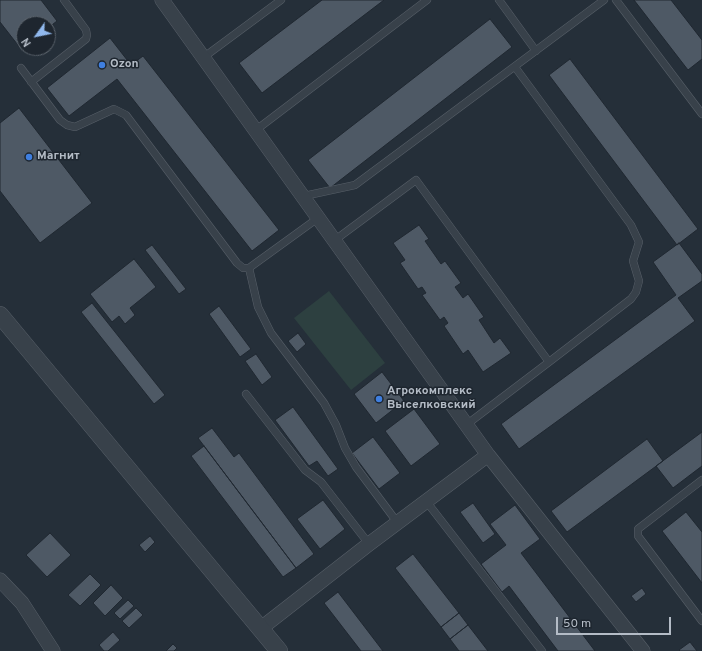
<!DOCTYPE html>
<meta charset="utf-8">
<style>
body{margin:0}
#map{position:relative;width:702px;height:651px;overflow:hidden;background:#252f39;font-family:Overpass,sans-serif}
canvas{display:block}
.north{position:absolute;left:16px;top:16px;width:40px;height:40px;box-sizing:border-box;background:#1e262f;border:1px solid #5a626b;border-radius:50%;rotate:237deg;font-size:11px;font-weight:700;line-height:16px;text-align:center;color:#b4bcc6}
.north::after{content:'';display:block;margin:auto;width:14px;height:18px;background:#91b9ee;clip-path:polygon(50% 0,100% 100%,50% 72%,0 100%)}
.scale{position:absolute;left:556px;top:617px;width:115px;height:18px;box-sizing:border-box;border:2px solid #b4bcc6;border-top:0;padding-left:5px;font-size:12px;line-height:14px;white-space:nowrap;color:#b4bcc6;-webkit-text-stroke:3px #1e262f;paint-order:stroke}
</style>
<div id="map">
<canvas width="702" height="651"></canvas>
<div class="north">N</div>
<div class="scale">50 m</div>
</div>
<script>
const context = document.querySelector('canvas').getContext('2d');
context.lineJoin = 'round';
function fillPath(path, color) {
  context.fillStyle = color;
  context.fill(path, 'evenodd');
}
function poly(rows) {
  const path = new Path2D();
  for (const r of rows) {
    path.moveTo(r[0], r[1]);
    for (let i = 2; i < r.length; i += 2) path.lineTo(r[i], r[i + 1]);
  }
  return path;
}
function stroke(path, color, width, dash) {
  context.strokeStyle = color;
  context.lineWidth = width;
  context.lineCap = dash ? 'butt' : 'round';
  context.setLineDash(dash || []);
  context.stroke(path);
}
function write(font, color, halo, rows, align = 'center') {
  context.font = font + ' Overpass,sans-serif';
  context.lineWidth = 3;
  context.setLineDash([]);
  context.textBaseline = 'middle';
  context.strokeStyle = halo;
  context.fillStyle = color;
  for (const [text, x, y, turn = 0] of rows) {
    context.save();
    context.translate(x, y);
    context.rotate((+turn || 0) * Math.PI / 180);
    context.textAlign = isNaN(turn) ? turn : align;
    if (halo) context.strokeText(text, 0, 0);
    context.fillText(text, 0, 0);
    context.restore();
  }
}
const green = poly([
 [329,291,385,363,351,390,294,318]
]);
const building = poly([
 [0,0,41,0,57,21,48,28,48,24,24,24,24,47,21,49,0,22,0,0],
 [322,0,384,0,262,93,239,63,322,0],
 [634,0,671,0,702,40,702,59,688,70,634,0],
 [490,19,512,47,330,188,308,160,490,19],
 [110,38,131,65,143,56,279,230,252,251,117,79,69,116,47,88,110,38],
 [570,59,698,229,677,245,549,75,570,59],
 [19,108,92,203,40,243,0,191,0,123,19,108],
 [419,225,429,239,425,241,441,264,445,261,461,283,455,287,463,298,468,294,484,317,479,320,494,343,500,338,511,353,483,372,468,350,463,354,444,326,448,323,444,317,440,320,422,295,426,293,422,287,418,289,400,263,405,260,393,243,419,225],
 [679,243,702,274,702,281,678,298,695,321,519,449,501,424,676,295,653,262,679,243],
 [152,245,186,289,179,294,145,250,152,245],
 [134,259,156,287,130,308,135,315,125,324,119,316,112,322,90,294,134,259],
 [92,303,165,395,154,404,81,312,92,303],
 [219,306,251,349,240,357,209,314,219,306],
 [298,333,306,344,297,352,288,341,298,333],
 [256,354,272,377,262,385,245,361,256,354],
 [382,372,404,401,376,423,354,394,382,372],
 [293,407,338,469,328,476,317,461,309,466,275,420,293,407],
 [414,409,440,444,411,466,385,431,414,409],
 [212,428,234,457,239,453,314,554,296,568,198,438,212,428],
 [702,432,702,466,673,488,656,466,702,432],
 [373,437,400,473,379,489,352,453,373,437],
 [647,439,663,461,567,532,551,511,647,439],
 [204,446,296,568,283,577,191,456,204,446],
 [323,500,345,529,320,549,297,519,323,500],
 [473,503,495,534,483,543,460,512,473,503],
 [515,505,540,539,521,553,595,651,558,651,509,586,502,592,481,564,506,545,490,524,515,505],
 [686,512,702,532,702,583,662,531,686,512],
 [50,533,71,555,47,577,26,555,50,533],
 [150,536,155,542,145,552,139,545,150,536],
 [413,554,459,613,441,627,395,568,413,554],
 [90,574,101,585,80,606,68,595,90,574],
 [111,585,123,598,105,616,93,603,111,585],
 [642,588,646,594,636,602,631,596,642,588],
 [338,592,383,651,361,651,324,603,338,592],
 [128,600,134,606,120,619,114,613,128,600],
 [136,608,143,615,129,628,122,621,136,608],
 [459,613,468,625,450,639,441,627,459,613],
 [468,625,488,651,459,651,450,639,468,625],
 [113,632,120,640,108,651,104,651,99,645,113,632],
 [690,642,697,651,680,651,679,650,690,642],
 [173,644,177,648,174,651,166,651,173,644]
]);
const service = poly([
 [499,0,536,51],
 [616,0,702,114],
 [204,57,281,0],
 [515,67,631,225,639,242,633,261,639,281,636,292,631,299,549,362],
 [21,68,60,120,67,125,75,127,114,109,126,115,237,263,243,268,249,268,318,218],
 [31,82,86,39,87,35,86,30,64,0],
 [256,130,427,0],
 [304,196,355,185,604,0],
 [335,240,416,180,549,362,466,425],
 [249,268,258,307,271,333,324,403,336,425,345,448,356,467,397,522],
 [246,394,305,470,321,482,369,544],
 [702,480,638,529,638,536,702,621],
 [426,501,542,651]
]);
const minor = poly([
 [162,0,488,455,369,544,260,629],
 [488,455,643,651],
 [0,580,22,603,53,651]
]);
const tertiary = poly([
 [0,315,279,651]
]);
const markers = [
 [102,65,4,"#3f7fe0"],
 [29,157,4,"#3f7fe0"],
 [379,399,4,"#3f7fe0"]
];
const poiNames = [
 ["Ozon",110,65],
 ["Магнит",37,157],
 ["Агрокомплекс",387,392],
 ["Выселковский",387,406]
];
fillPath(green, '#2d4040');
fillPath(building, '#4e5965');
stroke(building, '#202831', 1);
stroke(service, '#575f68', 8);
stroke(minor, '#575f68', 15);
stroke(tertiary, '#575f68', 18);
stroke(service, '#38414a', 7);
stroke(minor, '#38414a', 14);
stroke(tertiary, '#38414a', 17);
for (const [x, y, r, color] of markers) {
  const dot = new Path2D();
  dot.arc(x, y, r, 0, 2 * Math.PI);
  context.fillStyle = color;
  context.fill(dot);
  stroke(dot, '#1e262f', 1.5);
}
write('bold 12px', '#b4bcc6', '#1e262f', poiNames, 'left');
</script>
